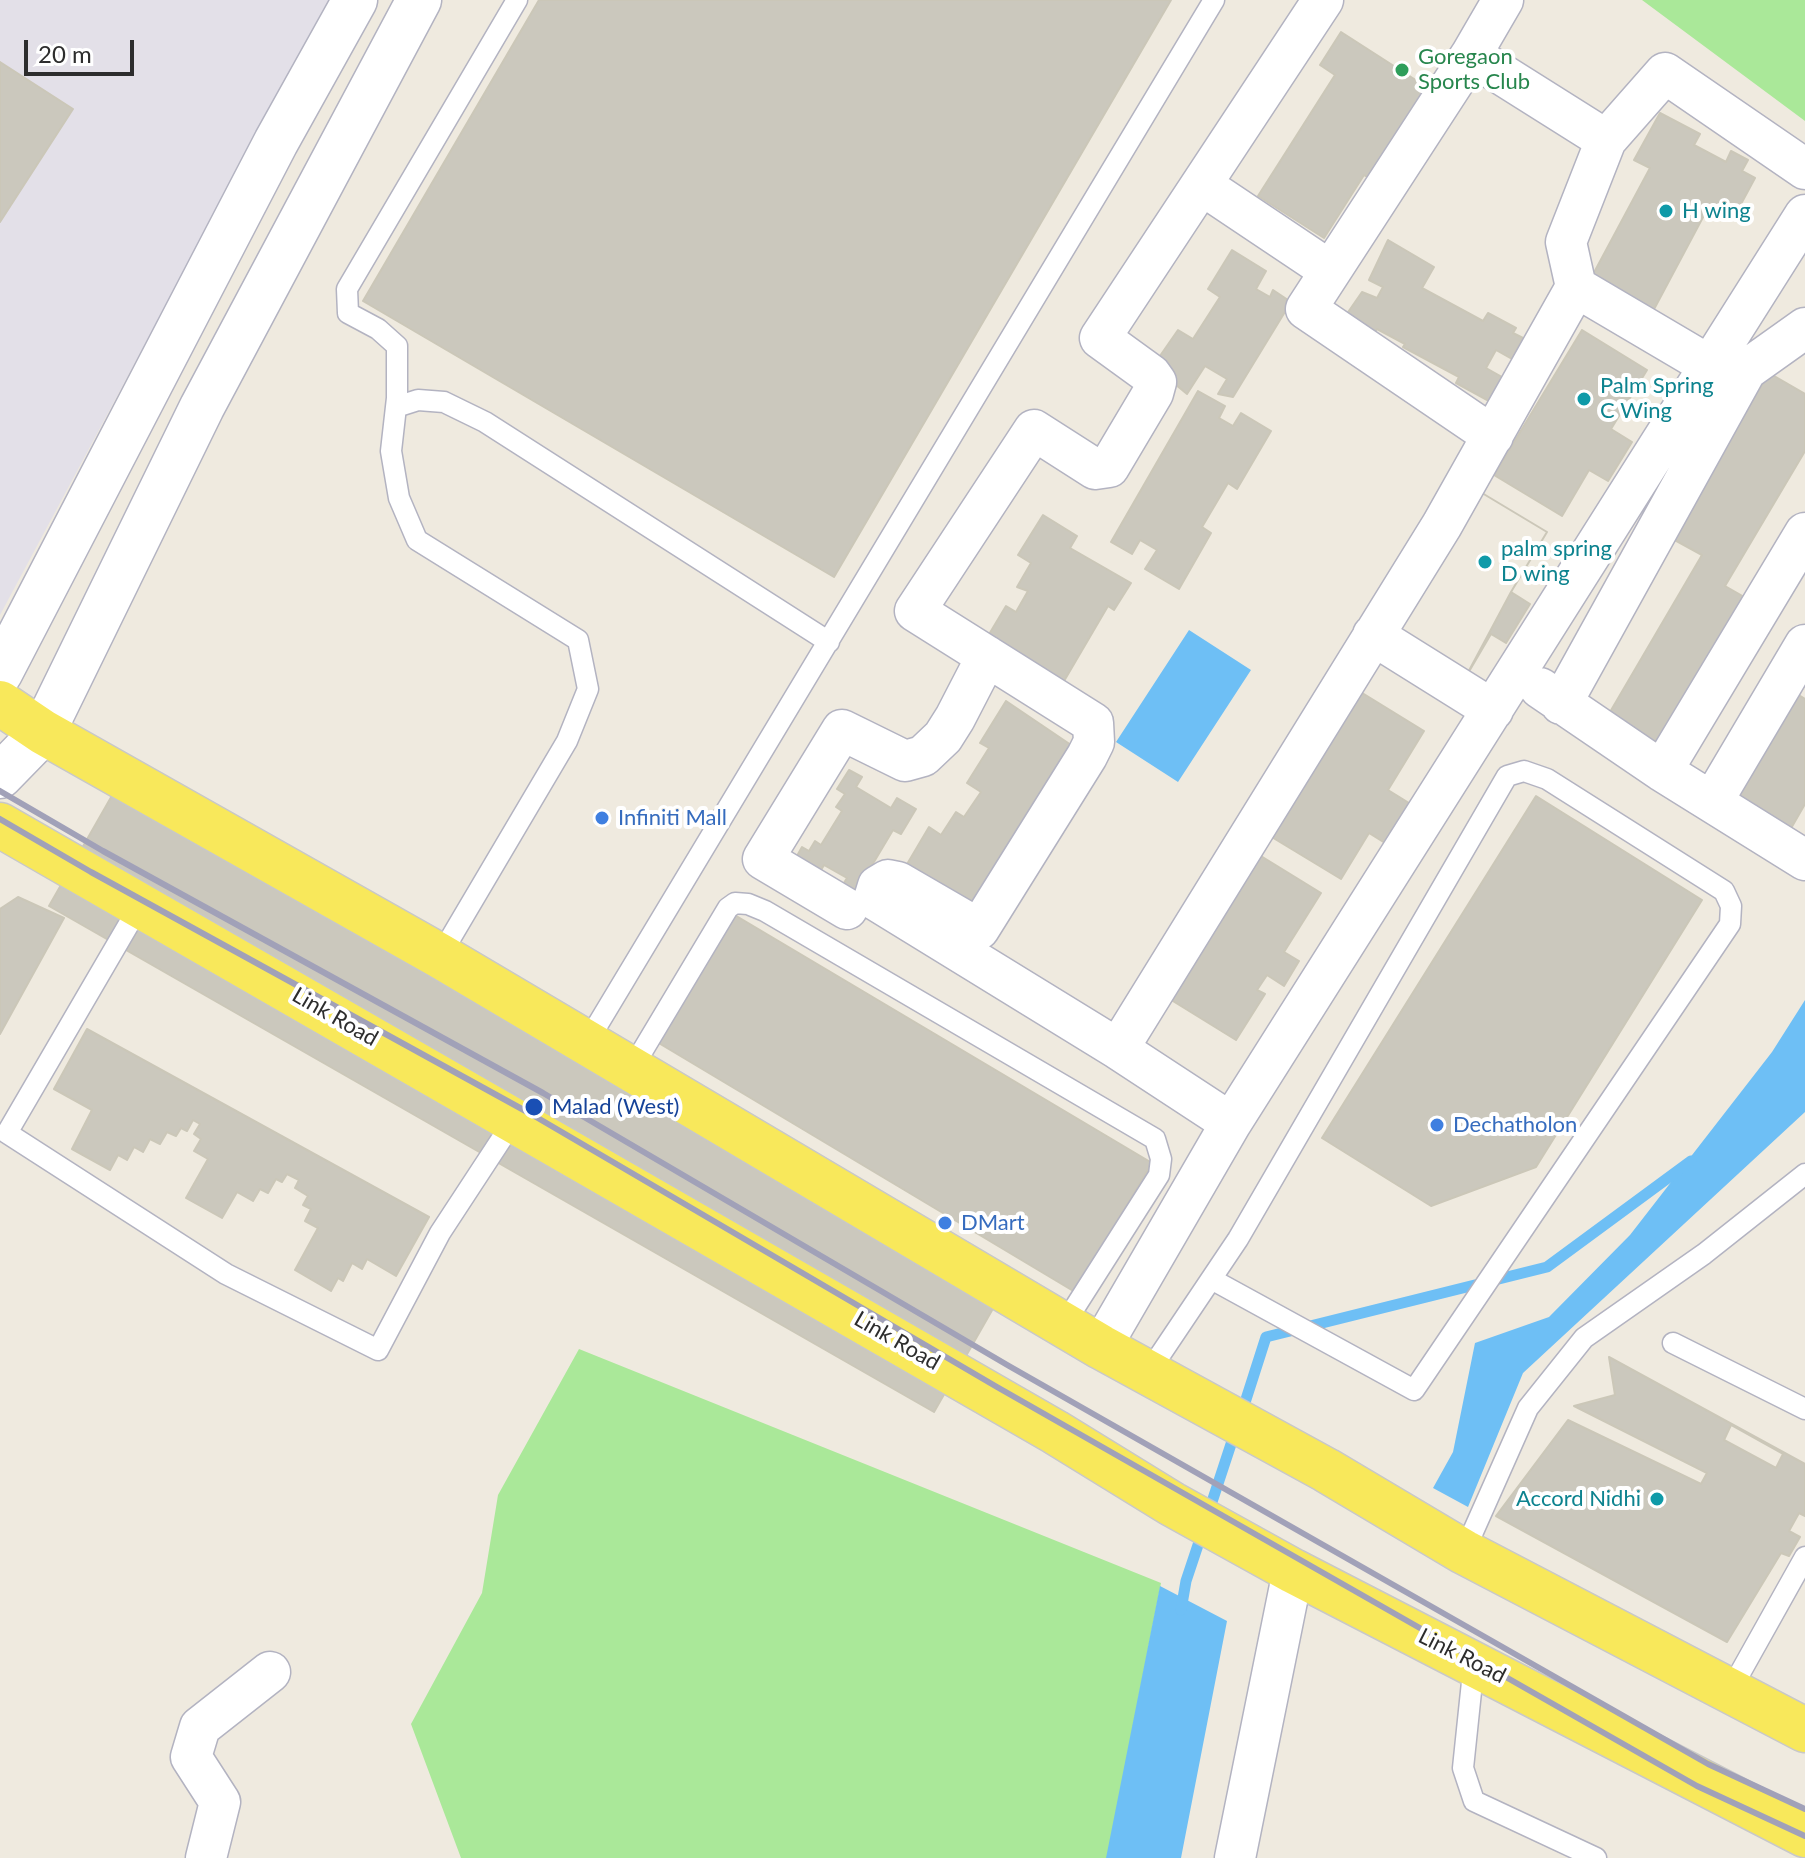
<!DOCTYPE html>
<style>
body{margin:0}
#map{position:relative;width:1805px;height:1858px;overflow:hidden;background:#efeadf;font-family:Lato,sans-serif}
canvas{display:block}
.scale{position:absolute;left:24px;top:40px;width:110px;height:36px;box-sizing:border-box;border:4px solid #2d2d2d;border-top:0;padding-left:10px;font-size:24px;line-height:28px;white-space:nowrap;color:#2d2d2d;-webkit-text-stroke:6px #fff;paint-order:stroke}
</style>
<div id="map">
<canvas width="1805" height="1858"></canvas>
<div class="scale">20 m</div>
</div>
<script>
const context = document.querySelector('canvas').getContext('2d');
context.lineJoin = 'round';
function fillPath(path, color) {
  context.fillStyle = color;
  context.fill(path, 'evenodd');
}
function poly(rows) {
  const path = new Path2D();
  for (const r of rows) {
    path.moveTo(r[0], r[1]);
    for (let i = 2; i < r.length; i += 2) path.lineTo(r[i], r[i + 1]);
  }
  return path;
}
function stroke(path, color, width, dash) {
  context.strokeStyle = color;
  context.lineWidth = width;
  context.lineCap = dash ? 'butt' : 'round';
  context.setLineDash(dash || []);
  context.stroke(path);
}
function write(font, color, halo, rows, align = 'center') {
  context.font = font + ' Lato,sans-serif';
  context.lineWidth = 8;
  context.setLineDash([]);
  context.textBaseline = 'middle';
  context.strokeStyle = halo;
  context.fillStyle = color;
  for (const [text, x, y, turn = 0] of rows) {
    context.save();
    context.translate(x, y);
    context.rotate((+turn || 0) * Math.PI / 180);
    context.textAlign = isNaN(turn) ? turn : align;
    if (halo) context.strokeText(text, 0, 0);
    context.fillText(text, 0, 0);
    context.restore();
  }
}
const industrial = poly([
 [0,0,329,0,0,615]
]);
const green = poly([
 [1642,0,1805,0,1805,121,1801,118],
 [579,1349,1161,1583,1107,1858,461,1858,411,1724,482,1593,498,1495]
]);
const water = poly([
 [1189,630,1251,670,1178,782,1116,742],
 [1805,1000,1805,1112,1523,1373,1468,1507,1433,1488,1453,1452,1475,1343,1549,1317,1630,1235,1772,1052],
 [1160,1586,1227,1621,1181,1858,1106,1858]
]);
const stream = poly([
 [1241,1415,1266,1337,1547,1267,1691,1161],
 [1208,1514,1235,1432],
 [1181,1610,1186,1581,1203,1530]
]);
const building = poly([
 [539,0,1171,0,834,577,363,301,539,0],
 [1341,32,1439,95,1381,186,1364,175,1324,238,1258,196,1335,75,1320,65,1341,32],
 [0,62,73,109,0,222,0,62],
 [1660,113,1700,134,1694,145,1726,162,1731,151,1748,160,1742,171,1755,178,1734,217,1710,204,1652,313,1590,280,1650,168,1634,160,1660,113],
 [1388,240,1434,267,1422,288,1483,321,1488,313,1516,328,1513,333,1523,338,1512,359,1496,350,1486,368,1502,377,1489,401,1456,383,1459,377,1403,347,1405,344,1377,329,1375,332,1344,318,1362,292,1377,298,1383,287,1369,280,1388,240],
 [1232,250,1266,271,1256,289,1270,297,1273,290,1291,302,1233,397,1218,394,1227,379,1205,366,1187,394,1153,366,1178,330,1193,339,1220,297,1208,289,1232,250],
 [1582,330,1647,370,1611,429,1632,442,1608,481,1589,470,1562,516,1494,475,1582,330],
 [1769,373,1805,394,1805,451,1725,586,1746,598,1654,753,1603,724,1702,555,1671,538,1769,373],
 [1198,391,1225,406,1219,418,1233,426,1241,413,1271,431,1237,489,1228,483,1202,527,1211,533,1179,589,1145,569,1157,550,1140,540,1132,554,1111,542,1198,391],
 [1482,493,1547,532,1511,592,1530,604,1506,643,1491,634,1464,680,1395,638,1482,493],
 [1482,493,1547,532,1511,592,1464,680,1395,638,1482,493],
 [1043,515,1077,536,1070,548,1131,583,1114,610,1108,606,1057,693,982,646,1006,606,1016,612,1028,591,1017,587,1031,563,1018,555,1043,515],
 [1784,686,1805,699,1805,804,1786,837,1720,799,1784,686],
 [1359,691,1424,731,1388,790,1409,803,1385,843,1369,833,1341,879,1270,836,1359,691],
 [1006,701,1077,749,976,913,903,871,929,827,941,835,956,812,964,817,981,792,967,783,989,748,980,743,1006,701],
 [849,770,862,777,856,787,891,808,897,798,916,809,901,834,893,830,862,882,860,904,839,891,847,878,824,865,817,877,793,863,802,847,809,851,815,841,821,845,842,811,836,807,845,794,837,789,849,770],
 [122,778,1007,1284,934,1412,49,906,122,778],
 [1536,796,1702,900,1536,1167,1431,1206,1322,1138,1536,796],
 [1256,853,1321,893,1284,952,1299,961,1284,986,1267,975,1257,990,1265,994,1236,1040,1168,998,1256,853],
 [18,897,64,918,0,1034,0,909,18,897],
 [733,914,1152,1163,1075,1292,657,1042,733,914],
 [87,1029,429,1217,396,1276,367,1259,362,1269,352,1263,343,1281,338,1278,331,1291,295,1270,318,1228,305,1221,311,1209,303,1205,308,1196,295,1188,299,1180,287,1174,282,1182,276,1179,268,1193,260,1189,253,1201,237,1192,222,1218,186,1198,208,1159,194,1151,201,1139,194,1134,200,1124,193,1120,187,1131,181,1128,176,1136,167,1132,160,1144,150,1139,143,1152,134,1147,127,1160,118,1155,110,1170,72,1149,92,1110,54,1089,87,1029],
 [1609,1357,1805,1464,1805,1516,1799,1513,1789,1531,1800,1537,1789,1556,1781,1553,1727,1642,1496,1516,1568,1420,1701,1484,1707,1473,1574,1406,1615,1395,1609,1357],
 [1731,1425,1783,1454,1776,1468,1724,1440,1731,1425]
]);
const lane = poly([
 [396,407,418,400,444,402,485,422,829,642],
 [140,905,7,1133,226,1274,378,1350,440,1233,514,1120],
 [440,956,567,741,588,689,578,640,417,540,399,498,391,451,397,398,397,346,378,329,348,313,347,289,517,0],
 [586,1044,1214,0],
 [631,1070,728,908,735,903,748,904,765,911,1155,1139,1161,1159,1159,1175,1063,1326],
 [1673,1343,1805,1409],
 [1148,1373,1238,1239,1507,776,1524,771,1547,779,1724,891,1731,906,1730,924,1414,1390,1213,1280],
 [1464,1552,1528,1408,1584,1338,1704,1254,1805,1174],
 [1474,1663,1463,1768,1474,1801,1596,1858],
 [1730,1691,1805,1557]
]);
const street = poly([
 [1503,0,1471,55,1606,140,1665,73,1805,169],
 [1471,55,1306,309,1493,436],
 [1202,185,1329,270],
 [1576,287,1710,366],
 [1373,635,1493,710],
 [1540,688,1662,771,1805,860],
 [1561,704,1746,370,1805,328],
 [1662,771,1805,533],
 [1712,802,1805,645],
 [847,909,763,859,842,730,905,761,923,756,943,737,955,718,987,656],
 [1118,1049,1442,525,1576,287,1566,242,1606,140],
 [1231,1123,1118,1049,874,899,878,886,888,880,898,882,979,929,1087,756,1094,742,1093,723,915,611,1034,430,1095,469,1109,467,1153,393,1156,382,1151,375,1100,338,1323,0],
 [1101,1347,1231,1123,1805,215],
 [206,1858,220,1802,191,1757,200,1727,270,1672],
 [1235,1858,1293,1571]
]);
const secondary = poly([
 [0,673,276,142,355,0],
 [0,776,43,732,202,407,419,0]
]);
const primary = poly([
 [0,703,43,732,440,956,1101,1347,1326,1470,1464,1552,1805,1730],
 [0,825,1055,1432,1172,1504,1293,1571,1805,1835]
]);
const rail = poly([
 [0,791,103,851,543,1093,1009,1366,1708,1764,1805,1809],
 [0,819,91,872,531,1114,997,1387,1697,1786,1805,1836]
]);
const markers = [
 [1402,70,8,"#2e9e5b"],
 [1666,211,8,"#0f9aa8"],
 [1584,399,8,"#0f9aa8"],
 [1485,562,8,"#0f9aa8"],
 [602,818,8,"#3f7fe0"],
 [534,1107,10,"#1a4fb4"],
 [1437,1125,8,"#3f7fe0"],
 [945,1223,8,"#3f7fe0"],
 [1657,1499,8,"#0f9aa8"]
];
const leisureNames = [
 ["Goregaon",1418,57],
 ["Sports Club",1418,82]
];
const cultureNames = [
 ["H wing",1682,211],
 ["Palm Spring",1600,386],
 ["C Wing",1600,411],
 ["palm spring",1501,549],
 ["D wing",1501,574],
 ["Accord Nidhi",1641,1499,"right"]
];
const shopNames = [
 ["Infiniti Mall",618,818],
 ["Dechatholon",1453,1125],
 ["DMart",961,1223]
];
const streetNames = [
 ["Link Road",335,1017,30],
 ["Link Road",897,1341,30],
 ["Link Road",1462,1656,27]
];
const transitNames = [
 ["Malad (West)",552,1107]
];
fillPath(industrial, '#e3e0e8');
fillPath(green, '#aae899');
fillPath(water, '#6ebff5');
stroke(stream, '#6ebff5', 11);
fillPath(building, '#cbc8bd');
stroke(building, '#cbc7b8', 2);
stroke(lane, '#b3b3c1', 23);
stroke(street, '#b3b3c1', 43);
stroke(secondary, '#b3b3c1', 47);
stroke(primary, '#c8c8c8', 47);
stroke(lane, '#fff', 20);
stroke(street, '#fff', 40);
stroke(secondary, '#fff', 44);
stroke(primary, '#f8e85b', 44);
stroke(rail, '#a1a1b8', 6);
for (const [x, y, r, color] of markers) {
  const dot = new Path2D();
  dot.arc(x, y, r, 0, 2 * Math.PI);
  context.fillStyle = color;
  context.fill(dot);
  stroke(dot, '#fff', 3);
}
write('22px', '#27864d', '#fff', leisureNames, 'left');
write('22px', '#0d838f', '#fff', cultureNames, 'left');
write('22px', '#366cbe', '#fff', shopNames, 'left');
write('22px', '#2d2d2d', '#fff', streetNames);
write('22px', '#164399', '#fff', transitNames, 'left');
</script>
